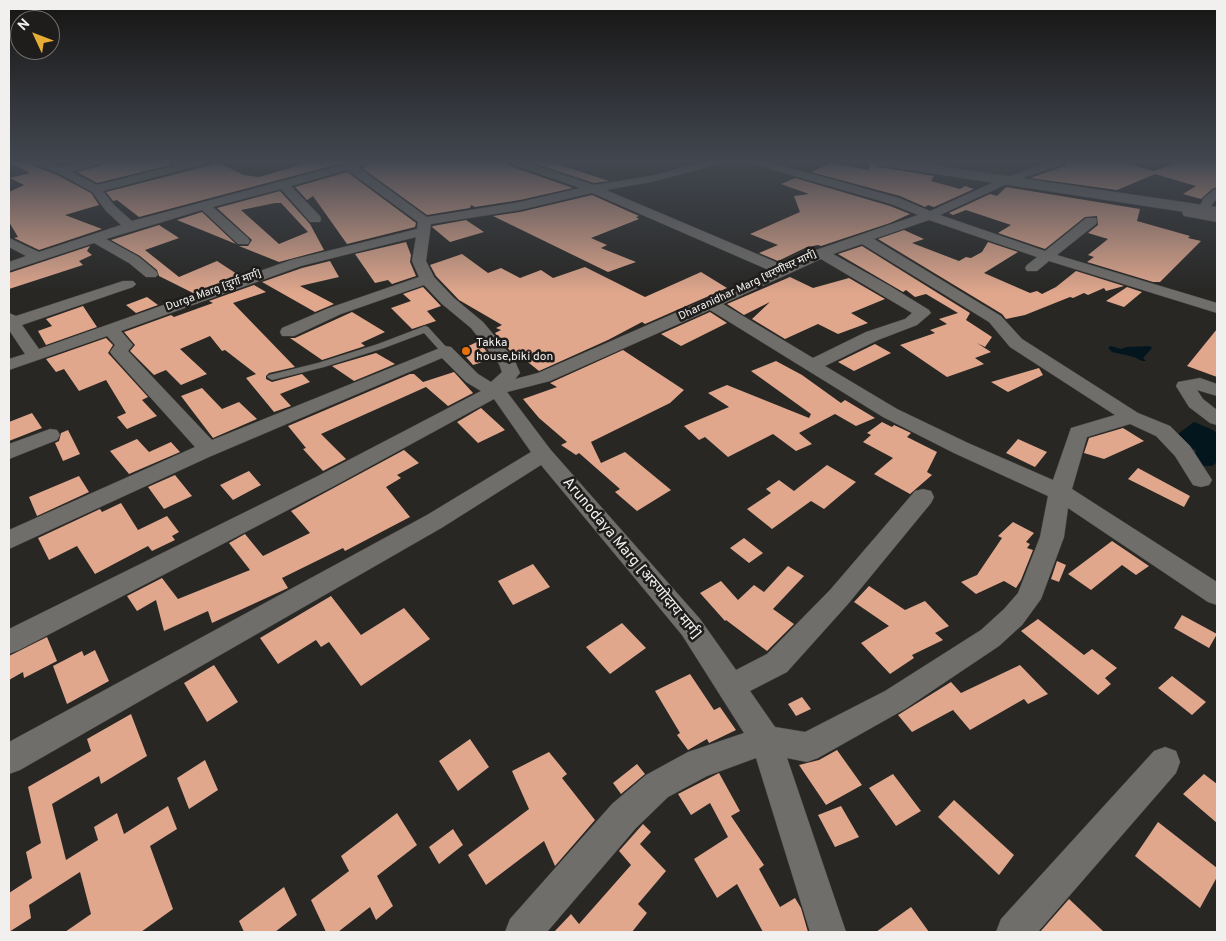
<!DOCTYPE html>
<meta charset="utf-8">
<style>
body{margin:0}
#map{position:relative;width:1226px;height:941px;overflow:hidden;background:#282724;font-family:Overpass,sans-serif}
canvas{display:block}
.frame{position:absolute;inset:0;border:10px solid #f1f0ee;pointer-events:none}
.north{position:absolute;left:10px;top:10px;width:50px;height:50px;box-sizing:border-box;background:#1f1d1b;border:1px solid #73716f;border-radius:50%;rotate:313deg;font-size:14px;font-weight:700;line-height:20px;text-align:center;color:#f1f0ee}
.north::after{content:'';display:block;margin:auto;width:18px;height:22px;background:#e7ac36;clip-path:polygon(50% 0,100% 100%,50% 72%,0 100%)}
</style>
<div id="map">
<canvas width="1226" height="941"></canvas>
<div class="frame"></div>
<div class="north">N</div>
</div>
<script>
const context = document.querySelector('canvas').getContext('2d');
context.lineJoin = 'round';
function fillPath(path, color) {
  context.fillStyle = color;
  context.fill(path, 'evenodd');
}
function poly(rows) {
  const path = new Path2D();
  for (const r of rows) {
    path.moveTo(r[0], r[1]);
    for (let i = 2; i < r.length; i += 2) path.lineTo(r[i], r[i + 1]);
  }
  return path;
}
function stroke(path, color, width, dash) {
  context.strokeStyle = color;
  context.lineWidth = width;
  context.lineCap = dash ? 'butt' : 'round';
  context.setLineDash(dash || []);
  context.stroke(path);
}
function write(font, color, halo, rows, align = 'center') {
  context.font = font + ' Overpass,"Noto Sans Devanagari",sans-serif';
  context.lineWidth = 5;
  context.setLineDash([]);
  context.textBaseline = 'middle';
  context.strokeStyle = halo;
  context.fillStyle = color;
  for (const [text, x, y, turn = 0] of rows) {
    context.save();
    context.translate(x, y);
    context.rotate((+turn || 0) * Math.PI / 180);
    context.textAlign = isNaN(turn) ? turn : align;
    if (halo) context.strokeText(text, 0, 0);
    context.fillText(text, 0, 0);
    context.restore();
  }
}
const built = poly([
 [567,162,630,162,593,174],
 [900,162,1025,162,1041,166,1013,179]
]);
const water = poly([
 [1111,346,1121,349,1126,347,1150,346,1152,348,1143,358,1146,361,1142,361,1134,357,1112,352,1108,348],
 [1194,422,1211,429,1217,433,1217,462,1212,466,1203,466,1194,460,1196,450,1183,445,1178,439,1179,433]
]);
const building = poly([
 [9,162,32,162,34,166,57,175,91,193,99,205,65,215,102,229,39,250,14,238,18,237,9,222,9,192,24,185,10,178,30,173],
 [101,162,170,162,170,165,97,183,77,172,99,166],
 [311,162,346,162,139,217,117,200,113,201,106,192,219,163,244,175,259,177],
 [368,162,508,162,510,166,573,188,520,200,475,207,471,205,470,208,427,215,362,168,367,166],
 [530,162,551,162,609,181,594,183],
 [870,162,875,162,879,167,934,176,931,181,960,189,965,186,974,189,934,207,928,205,925,207,900,196,811,172,831,163,869,170],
 [1067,162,1122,162,1154,171,1180,162,1217,162,1217,187,1212,189,1201,199,1183,194,1196,186,1155,174,1117,190,1030,178,1065,166],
 [347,172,416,223,415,227,347,244,313,196,307,200,295,187],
 [795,178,890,206,910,214,890,223,821,246,818,245,807,247,778,261,759,253,778,245,750,234,800,212,794,196,809,194,781,184],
 [1006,187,1140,209,1137,221,1190,236,1188,238,1201,241,1160,282,1153,282,1087,262,1094,257,1088,255,1108,239,1088,233,1098,225,1097,216,1085,217,1045,249,998,233,1011,225,966,210,953,215,949,213,990,194,997,196],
 [280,191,310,224,324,250,279,262,239,246,248,246,252,240,217,208],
 [275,203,281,203,308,232,279,244,241,210],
 [592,195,639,216,636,217,639,219,591,238,607,245,601,248,636,262,608,272,493,216,520,212],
 [202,212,236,244,177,220],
 [466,220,484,232,450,242,432,227,433,226],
 [159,225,179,238,145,250,179,277,217,261,240,276,193,293,159,276,157,270,140,256,111,240],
 [904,230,924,239,912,243,959,261,966,257,971,258,982,252,988,242,1018,252,984,273,1030,293,1037,291,1042,294,1056,287,1076,271,1124,286,1106,291,1104,288,1088,295,1084,293,1073,298,1070,297,1025,315,1006,319,1002,314,878,239],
 [406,242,411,255,410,262,416,276,392,284,388,280,375,283,355,254],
 [90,246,87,251,92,255,79,261,83,265,9,289,9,273],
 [862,246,970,313,966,320,992,337,985,347,977,343,991,352,975,358,984,364,947,377,900,345,935,333,930,330,947,324,939,319,958,313,926,294,915,297,906,290,903,292,838,254],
 [462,254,488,273,501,268,520,278,541,270,553,278,585,267,645,297,701,272,727,288,645,324,642,322,608,340,539,371,514,351,511,352,495,333,501,330,496,328,502,325,459,300,436,276,430,265],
 [330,261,339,277,300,286,334,304,315,312,262,282,302,268],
 [790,277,813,288,849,278,885,299,851,313,868,323,838,334,818,324,785,339,752,319,770,302,744,315,727,304],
 [254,285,266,292,233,303,295,367,269,373,266,376,266,379,272,382,302,374,310,382,280,394,291,406,274,412,246,378,256,374,225,350,222,351,210,336,180,349,207,374,181,385,166,370,154,375,130,351,135,345,124,332,171,315,174,317,213,303,209,301],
 [423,287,441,306,427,311,436,321,412,329,391,308,411,301,403,294],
 [1127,287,1142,292,1124,307,1106,301],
 [147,297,158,305,136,313,126,305],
 [83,306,97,327,46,345,38,331,52,326,46,319],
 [352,312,385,332,361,343,365,346,322,360,290,338,295,338],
 [710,312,727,323,681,346,661,334],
 [1217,329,1217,377,1187,366],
 [106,338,113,345,108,353,148,397,142,400,157,416,127,429,117,417,126,413,106,380,79,391,64,369,56,372,46,359],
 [479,341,492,359,473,365,460,350],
 [875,344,891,353,854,371,838,362],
 [623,350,684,390,670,403,591,442,601,463,625,452,671,490,637,511,615,492,620,489,579,453,576,455,561,445,567,442,539,418,523,399,557,387,550,383],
 [376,353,395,364,354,381,332,366],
 [776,361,802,375,841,403,845,400,875,418,856,426,835,414,799,433,812,444,796,451,773,434,728,457,705,437,699,440,684,426,729,407,708,393,727,385,809,418,811,414,751,371],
 [1039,368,1043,375,1008,392,991,382],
 [454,372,473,393,448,406,426,387,321,434,346,459,323,471,303,449,306,448,288,426,410,374,414,374,423,382],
 [202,388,222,409,239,402,257,419,213,438,181,396],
 [481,408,505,430,478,443,457,422],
 [32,413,42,428,9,441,9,422],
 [882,422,892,427,894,425,911,433,907,437,937,452,927,472,932,475,910,494,874,474,893,458,863,442,871,435,867,433],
 [1123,428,1144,441,1104,459,1084,453,1089,438],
 [68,430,80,454,63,461,55,443,59,441,61,433],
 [137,439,149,452,171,442,180,452,129,474,110,451],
 [1018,439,1047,452,1035,467,1006,453],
 [404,450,419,463,397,475,401,478,386,487,410,517,345,551,343,548,282,578,288,588,212,623,208,611,164,631,156,600,137,611,127,596,162,578,178,599,250,570,229,543,245,534,263,556,310,533,291,511],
 [827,465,856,482,824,509,811,501,772,529,747,509,771,493,766,489,779,480,794,491],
 [1138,468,1190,496,1184,507,1128,479],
 [249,471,261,485,233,500,220,485],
 [175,475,192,496,164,509,148,487],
 [79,476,89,492,37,516,29,497],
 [121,503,138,530,167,516,179,532,172,536,175,540,152,551,148,546,95,574,77,546,49,560,38,538,100,509,102,512],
 [1013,522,1034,533,1026,542,1030,544,1027,548,1033,550,1021,580,1016,588,1004,581,976,594,961,582,977,575,1002,538,998,536],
 [744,538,763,553,749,563,730,548],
 [1112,541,1149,566,1136,575,1122,565,1091,590,1068,574],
 [1057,561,1066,565,1059,582,1051,579],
 [533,564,550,587,513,605,498,581],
 [788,566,804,576,773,609,794,624,767,651,726,620,725,621,700,593,721,581,738,600,754,585,764,592],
 [869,586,905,610,925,601,949,626,935,633,943,640,912,655,914,658,890,674,861,643,889,626,854,602],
 [331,596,361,635,404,608,430,639,361,686,329,642,321,647,316,640,278,664,260,638],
 [1182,615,1217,634,1209,648,1174,628],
 [1038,619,1084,655,1092,649,1117,668,1105,678,1111,684,1098,695,1021,631],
 [622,623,646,648,610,674,586,647],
 [47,637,57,661,24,678,23,672,9,680,9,656],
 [95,650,109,681,67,704,53,666,82,651,84,656],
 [214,665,238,702,207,722,184,683],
 [1020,665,1048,694,1028,704,1024,699,970,730,953,710,912,732,898,715,951,682,961,693],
 [690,674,714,710,720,707,736,730,709,743,707,739,688,750,677,735,680,733,655,691],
 [1172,676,1206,702,1192,715,1158,688],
 [802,697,811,709,796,716,788,704],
 [131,714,147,756,101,784,99,776,52,804,66,860,98,840,94,827,117,813,124,834,168,806,177,829,150,846,173,909,141,932,65,932,91,914,80,872,29,905,31,918,9,932,9,893,32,878,26,852,41,843,28,787,91,751,87,739],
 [470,739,489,767,458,791,439,761],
 [837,750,862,785,826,805,799,765,819,760],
 [549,752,567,774,562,778,595,820,555,866,544,841,486,885,468,855,529,809,512,771],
 [205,760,218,790,189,809,177,778],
 [637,764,645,774,621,794,613,783],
 [719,773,740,811,731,816,764,865,759,869,780,907,795,898,801,908,808,932,763,932,737,884,717,898,694,859,728,837,710,803,691,815,678,794],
 [893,774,921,811,896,826,869,788],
 [1204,774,1217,784,1217,823,1183,794],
 [954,800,1014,855,999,875,938,817],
 [841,806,859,837,835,847,818,815],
 [397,813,417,845,377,876,393,906,376,920,370,907,338,932,326,932,311,900,349,871,341,856],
 [1158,822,1217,868,1217,877,1200,908,1135,856],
 [643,824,651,832,640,844,666,871,638,904,647,913,632,932,554,932,571,914,579,924,631,865,619,851],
 [453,829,463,845,439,864,429,847],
 [284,887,297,915,275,932,244,932,239,921],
 [1069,899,1104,932,1040,932],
 [911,907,929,932,876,932]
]);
const lane = poly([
 [425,326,428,327,448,349,448,353,442,353,424,333,384,348,324,367,272,380,267,377,269,375,318,363,378,344,425,326]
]);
const street = poly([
 [34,162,49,162,63,167,82,162,99,162,98,164,72,172,97,185,189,162,206,162,205,164,103,191,114,205,132,221,353,162,366,162,365,165,358,167,427,217,520,202,580,188,511,164,510,162,525,162,594,185,651,176,704,162,721,162,720,164,651,182,606,190,783,265,816,250,918,215,891,204,753,164,752,162,769,162,899,198,930,211,1001,179,1050,162,1065,162,1064,164,1009,183,940,215,1045,251,1086,218,1096,218,1097,221,1096,224,1057,255,1217,303,1217,313,1049,261,1037,271,1027,271,1025,268,1027,265,1037,257,929,220,874,239,1001,316,1022,339,1138,413,1170,426,1190,446,1212,480,1209,485,1201,487,1193,485,1175,456,1156,436,1130,424,1087,437,1072,489,1217,582,1217,605,1208,602,1068,508,1064,537,1041,599,1022,625,999,646,905,709,818,758,807,762,787,758,846,932,810,932,756,758,707,776,668,797,636,828,547,932,505,932,510,919,612,804,646,775,688,752,744,733,682,635,541,465,443,527,20,770,9,774,9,742,427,515,531,452,494,399,334,486,19,650,9,654,9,629,318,476,481,391,466,382,442,358,209,457,9,549,9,530,195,447,113,356,110,352,115,345,107,336,9,370,9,359,25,354,9,330,9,313,16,316,123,281,133,281,136,284,133,287,22,325,39,349,291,260,417,229,418,222,347,170,291,186,320,216,321,219,320,222,310,222,281,189,213,207,248,238,250,241,248,244,238,244,202,210,106,239,139,257,156,271,158,274,156,277,146,277,129,263,94,243,9,271,9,262,26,256,9,247,9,238,39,252,121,225,106,211,92,192,58,173,35,164,34,162],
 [592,193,771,271,538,373,515,379,520,373,514,359,483,322,454,298,434,277,426,261,431,224,520,210,592,193],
 [416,237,412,261,419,277,329,308,282,328,280,332,282,336,294,336,341,314,424,285,442,304,471,328,499,364,502,372,491,382,478,374,451,347,445,346,212,440,128,351,133,345,121,331,301,266,416,237],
 [862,244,989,322,1010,347,1115,415,1071,428,1053,480,968,443,897,409,825,366,878,340,917,325,931,313,929,310,890,286,833,254,862,244],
 [821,259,912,313,905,319,866,332,813,358,723,304,821,259],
 [710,310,883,417,954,453,1048,496,1040,537,1018,593,1004,609,981,630,885,691,805,732,775,727,750,691,787,672,848,604,931,503,934,497,931,491,923,489,915,491,830,590,767,654,736,670,700,619,550,449,507,392,550,381,710,310],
 [1217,189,1217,199,1213,203,1208,213,1217,214,1217,222,1184,216,1182,213,1184,210,1198,211,1203,199,1213,190,1217,189],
 [1200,378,1217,384,1217,396,1197,390,1203,399,1217,410,1217,425,1210,423,1189,407,1176,386,1178,382,1200,378],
 [50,429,57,430,60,435,57,440,9,459,9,444,50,429],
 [1165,747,1176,751,1180,762,1176,773,1038,932,996,932,1001,919,1154,751,1165,747]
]);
const secondary = poly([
 [877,162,912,162,1217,207,1217,217,884,166,879,165,877,162]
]);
const markers = [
 [466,351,5,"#e8710a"]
];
const farStreetnames = [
 ["Dharanidhar Marg [धरणीधर मार्ग]",748,286,-25],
 ["Durga Marg [दुर्गा मार्ग]",214,291,-20]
];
const poiNames = [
 ["Takka",476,344],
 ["house,biki don",476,358]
];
const nearStreetnames = [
 ["Arunodaya Marg [अरुणोदा‍य मार्ग]",631,559,50]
];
fillPath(built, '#342f27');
fillPath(water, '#03161e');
fillPath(building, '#e0a78d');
stroke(lane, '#474643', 1);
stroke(street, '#474643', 1);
stroke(secondary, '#474643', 1);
fillPath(lane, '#706e6b');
fillPath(street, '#706e6b');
fillPath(secondary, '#706e6b');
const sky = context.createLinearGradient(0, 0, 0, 294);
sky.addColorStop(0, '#161514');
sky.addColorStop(0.55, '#424750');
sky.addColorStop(1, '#42475000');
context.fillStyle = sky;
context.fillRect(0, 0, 1226, 294);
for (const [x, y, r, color] of markers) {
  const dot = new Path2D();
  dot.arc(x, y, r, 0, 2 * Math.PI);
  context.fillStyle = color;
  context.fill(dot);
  stroke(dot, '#1f1d1b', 2);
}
write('11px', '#f1f0ee', '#1f1d1b', farStreetnames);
write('12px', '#f1f0ee', '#1f1d1b', poiNames, 'left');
write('15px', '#f1f0ee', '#1f1d1b', nearStreetnames);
</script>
